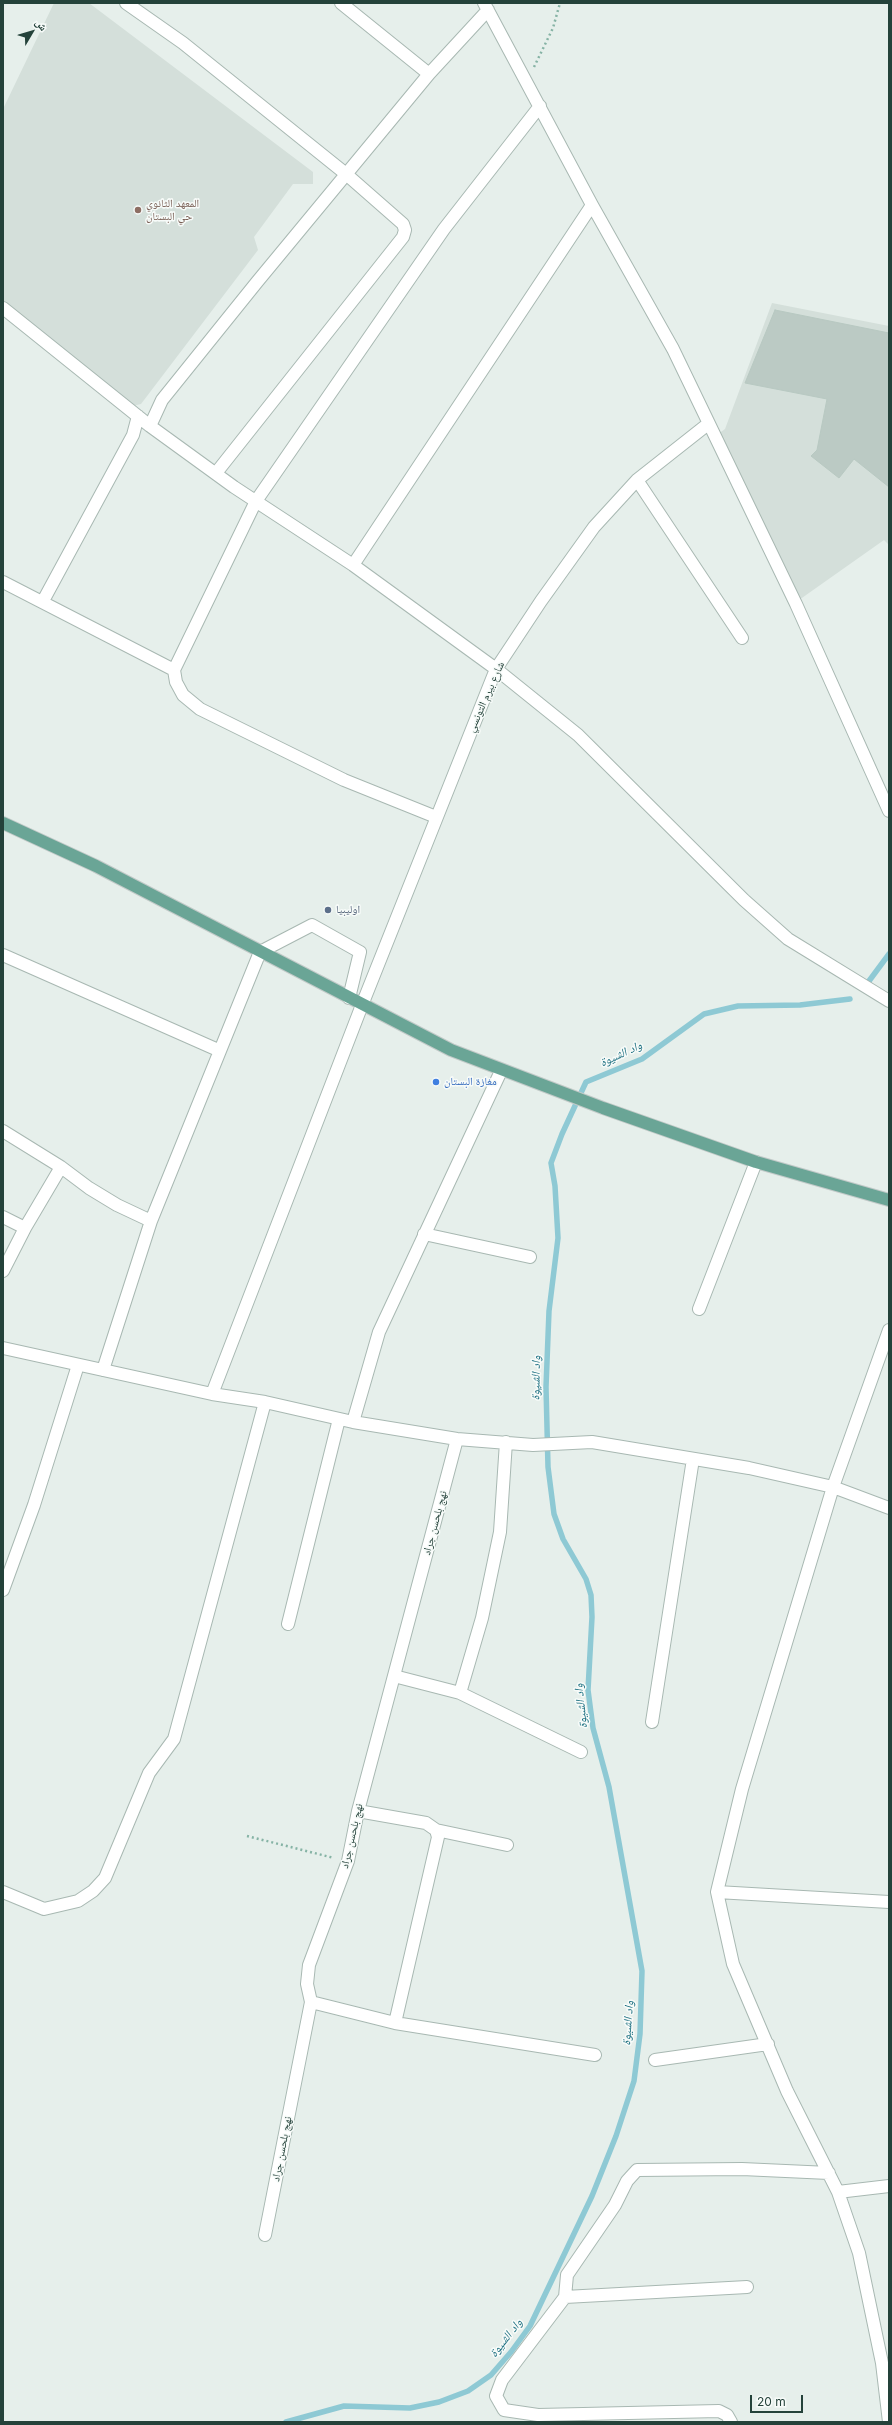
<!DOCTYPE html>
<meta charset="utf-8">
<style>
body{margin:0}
#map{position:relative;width:892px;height:2425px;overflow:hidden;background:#e6efeb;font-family:Inter,"Noto Naskh Arabic",sans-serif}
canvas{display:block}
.frame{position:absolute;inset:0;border:4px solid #24423a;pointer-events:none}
.north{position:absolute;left:12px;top:12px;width:40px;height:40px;-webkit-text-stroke:3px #f7fbf9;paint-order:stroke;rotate:52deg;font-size:11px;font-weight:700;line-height:16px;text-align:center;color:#24423a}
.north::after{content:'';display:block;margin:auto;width:14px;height:18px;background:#24423a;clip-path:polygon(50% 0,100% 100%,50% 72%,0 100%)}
.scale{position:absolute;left:750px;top:2395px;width:53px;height:18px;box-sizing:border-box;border:2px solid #24423a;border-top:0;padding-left:5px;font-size:12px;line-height:14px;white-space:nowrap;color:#24423a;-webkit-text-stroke:3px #f7fbf9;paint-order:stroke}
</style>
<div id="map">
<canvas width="892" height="2425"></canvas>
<div class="frame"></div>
<div class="north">ش</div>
<div class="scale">20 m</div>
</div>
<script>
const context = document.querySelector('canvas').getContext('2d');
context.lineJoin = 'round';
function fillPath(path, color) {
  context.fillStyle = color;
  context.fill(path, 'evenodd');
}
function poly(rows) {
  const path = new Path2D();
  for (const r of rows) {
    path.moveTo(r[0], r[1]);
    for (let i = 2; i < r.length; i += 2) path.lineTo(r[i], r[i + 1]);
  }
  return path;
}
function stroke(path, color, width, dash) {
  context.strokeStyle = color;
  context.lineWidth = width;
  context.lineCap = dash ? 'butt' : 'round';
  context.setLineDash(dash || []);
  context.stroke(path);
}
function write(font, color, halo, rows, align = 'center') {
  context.font = font + ' Inter,"Noto Naskh Arabic",sans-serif';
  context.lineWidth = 3;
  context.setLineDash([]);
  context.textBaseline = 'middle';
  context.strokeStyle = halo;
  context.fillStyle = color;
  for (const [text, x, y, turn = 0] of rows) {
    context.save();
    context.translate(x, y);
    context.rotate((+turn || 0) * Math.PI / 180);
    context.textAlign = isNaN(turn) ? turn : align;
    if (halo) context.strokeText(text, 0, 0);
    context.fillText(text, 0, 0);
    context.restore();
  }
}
const built = poly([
 [54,3,89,3,313,172,313,184,293,184,254,237,258,250,141,404,128,407,3,304,3,109],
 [772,303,889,326,889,545,884,540,799,600,714,437,725,429]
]);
const stream = poly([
 [869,981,889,954],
 [286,2422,344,2406,410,2408,439,2402,468,2391,491,2375,511,2352,530,2326,592,2196,616,2136,634,2081,640,2034,642,1971,609,1787,593,1728,588,1690,592,1617,591,1595,586,1579,563,1539,554,1514,548,1467,546,1387,549,1311,558,1238,555,1186,551,1163,562,1134,586,1082,642,1059,704,1014,738,1006,800,1005,850,999]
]);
const building = poly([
 [775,310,889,333,889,487,854,459,839,478,811,456,817,450,827,399,745,383,775,310]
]);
const path = poly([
 [534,67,553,28,560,3],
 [247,1836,334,1858]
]);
const minor = poly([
 [126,3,183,43,346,174,403,224,405,230,403,237,216,473],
 [341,3,429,74],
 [484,3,592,205,673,349,796,604,889,811],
 [3,308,150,426,234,487,353,565,496,669,578,735,744,900,788,939,889,1001],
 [150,426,162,400,257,282,429,74,488,10],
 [637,480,742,638],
 [353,565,592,205],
 [3,582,174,670],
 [43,601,133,435,138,416],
 [436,817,344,780,200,709,183,695,176,682,174,670,256,501,444,229,540,106],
 [3,955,218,1050],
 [3,1131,61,1167,89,1188,117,1205,151,1221],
 [3,1217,25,1228],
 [424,1234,530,1257],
 [3,1271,25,1228,61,1167],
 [699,1309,756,1162],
 [3,1348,212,1394,265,1402,353,1422,457,1439,533,1445,592,1442,749,1468,833,1487,889,1508],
 [103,1370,151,1221,260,952,312,925,360,952,349,998],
 [212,1394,362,1005,496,669,541,601,594,527,637,480,708,424],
 [353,1422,379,1332,501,1071],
 [3,1590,34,1505,78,1365],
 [288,1624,339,1419],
 [394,1676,460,1693,581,1752],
 [460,1693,482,1618,500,1532,506,1442],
 [652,1722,693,1459],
 [358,1811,426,1823,436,1830,438,1837,395,2023],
 [436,1830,507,1845],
 [3,1892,44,1909,78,1901,93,1891,105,1878,149,1773,174,1739,265,1402],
 [717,1892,889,1902],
 [311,2002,395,2023,595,2055],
 [655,2060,768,2044],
 [838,2192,889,2186],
 [265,2235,311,2002,307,1984,309,1965,348,1861,358,1811,457,1439],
 [747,2287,565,2297,567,2275,615,2205,627,2181,637,2170,742,2169,829,2173],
 [565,2297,502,2380,496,2396,504,2410,538,2415,719,2411,727,2415,731,2422],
 [889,2422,882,2363,859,2253,838,2192,787,2091,733,1964,717,1892,742,1789,833,1487,889,1330]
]);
const major = poly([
 [3,823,96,866,451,1050,603,1108,756,1162,889,1200]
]);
const markers = [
 [138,210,4,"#8d6e63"],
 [328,910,4,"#5c6f8a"],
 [436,1082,4,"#3f7fe0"]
];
const educationNames = [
 ["المعهد الثانوي",146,204],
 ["حي البستان",146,217]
];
const streetNames = [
 ["شارع بيرم التونسي",486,697,-66],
 ["نهج بلحسن جراد",435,1523,-75],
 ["نهج بلحسن جراد",352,1836,-77],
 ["نهج بلحسن جراد",282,2149,-79]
];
const serviceNames = [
 ["اوليبيا",336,910]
];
const shopNames = [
 ["مغازة البستان",444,1082]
];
const waterNames = [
 ["واد الشيوة",621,1054,-25],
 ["واد الشيوة",536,1378,-89],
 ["واد الشيوة",581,1706,-96],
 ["واد الشيوة",628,2023,-86],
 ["واد الشيوة",506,2338,-52]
];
fillPath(built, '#d4dfda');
stroke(stream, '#8ec9d4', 5.5);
fillPath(building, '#bbcac4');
stroke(building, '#b8c9c2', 1);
stroke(minor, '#a8b8b2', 14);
stroke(major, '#c2cac8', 14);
stroke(path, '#86b3a5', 2.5, [2, 3]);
stroke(minor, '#fff', 12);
stroke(major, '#6aa596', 12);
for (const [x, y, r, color] of markers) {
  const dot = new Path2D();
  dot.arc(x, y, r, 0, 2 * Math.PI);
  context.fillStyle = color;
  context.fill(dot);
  stroke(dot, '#f7fbf9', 1.5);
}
write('11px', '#785e54', '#f7fbf9', educationNames, 'left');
write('11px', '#24423a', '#f7fbf9', streetNames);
write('11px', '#4e5e75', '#f7fbf9', serviceNames, 'left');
write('11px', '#366cbe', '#f7fbf9', shopNames, 'left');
write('italic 12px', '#1c6f80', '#f7fbf9', waterNames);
</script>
